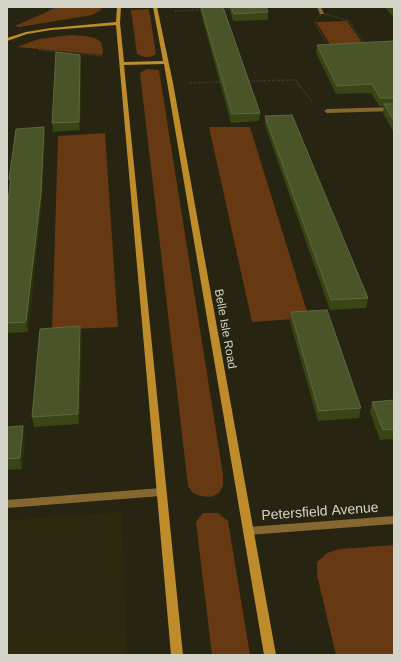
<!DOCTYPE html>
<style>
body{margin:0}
#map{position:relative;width:401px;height:662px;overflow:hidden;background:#272411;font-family:Arial,sans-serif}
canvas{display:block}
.frame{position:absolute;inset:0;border:8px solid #d4d3c7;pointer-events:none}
</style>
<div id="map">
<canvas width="401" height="662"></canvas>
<div class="frame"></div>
</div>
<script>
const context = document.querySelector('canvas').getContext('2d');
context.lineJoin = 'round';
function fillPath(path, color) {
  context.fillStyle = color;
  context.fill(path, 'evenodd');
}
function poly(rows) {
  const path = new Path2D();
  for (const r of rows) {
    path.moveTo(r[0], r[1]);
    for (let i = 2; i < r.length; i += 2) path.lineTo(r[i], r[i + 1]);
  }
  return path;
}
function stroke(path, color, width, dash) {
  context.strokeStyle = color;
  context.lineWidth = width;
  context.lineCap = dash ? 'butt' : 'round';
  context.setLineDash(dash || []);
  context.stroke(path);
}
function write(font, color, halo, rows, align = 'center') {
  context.font = font + ' Arial,sans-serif';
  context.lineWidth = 3.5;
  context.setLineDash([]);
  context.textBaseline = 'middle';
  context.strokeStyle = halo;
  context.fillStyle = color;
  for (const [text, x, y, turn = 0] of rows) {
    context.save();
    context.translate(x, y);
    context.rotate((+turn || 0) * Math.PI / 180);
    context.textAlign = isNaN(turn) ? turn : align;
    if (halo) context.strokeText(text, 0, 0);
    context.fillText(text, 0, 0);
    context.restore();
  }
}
const built = poly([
 [122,512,127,655,7,655,7,520]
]);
const green = poly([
 [58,7,101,7,101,10,92,15,19,27,15,26],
 [149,9,156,54,150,57,144,57,137,54,131,10],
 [347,21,363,44,331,46,316,22],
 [71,35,85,36,95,38,101,42,103,50,102,55,17,47,39,39],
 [147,69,159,70,223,475,223,486,219,493,211,497,200,496,193,493,188,486,140,73],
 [209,127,250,127,309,318,252,322],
 [105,133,118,327,52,330,58,136],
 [203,513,218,513,228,521,250,655,212,655,196,522],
 [394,545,394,655,336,655,317,575,317,562,327,553,340,549]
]);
const path = poly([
 [263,7,275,7],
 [221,9,232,9],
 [50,10,56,7],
 [175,11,202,10],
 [322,13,349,21,366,45,329,47,314,22,322,13],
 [39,50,102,56],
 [247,81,295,80,312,102],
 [189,83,222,82]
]);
const lane = poly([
 [161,488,164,489,166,492,164,495,161,496,7,508,7,500,161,488]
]);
const street = poly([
 [317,7,321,7,324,14,320,14,317,7],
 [394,107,394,111,327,113,324,111,327,109,394,107],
 [394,516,394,524,248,535,244,534,243,531,244,528,248,527,394,516]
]);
const secondary = poly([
 [117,7,121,7,120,23,124,62,163,61,153,7,157,7,173,83,276,655,264,655,164,64,124,65,183,655,171,655,116,25,51,30,27,34,7,41,7,38,26,32,51,28,116,22,117,7]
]);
const wall = poly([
 [200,7,223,7,260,113,259,121,231,123,200,10],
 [229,7,266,7,268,12,268,20,233,21],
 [385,7,394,7,394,15,391,15],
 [394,41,394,133,383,113,384,106,379,106,371,93,336,94,316,53,317,45],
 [80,55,81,62,80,130,53,132,52,123],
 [265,116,368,298,366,308,330,310,265,125],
 [44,127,45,136,42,202,28,332,7,333,7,208,10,186,9,179],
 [291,312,361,408,359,418,318,421,290,322],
 [82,336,79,424,34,427,32,417],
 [394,400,394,439,380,440,370,412,372,402],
 [7,427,25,436,22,469,7,470]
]);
const shadedWall = poly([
 [80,55,81,62,80,130,79,122],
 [44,127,45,136,42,202,28,332,26,322],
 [80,326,82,336,79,424,78,414],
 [23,426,25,436,22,469,20,458]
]);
const building = poly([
 [201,7,223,7,260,113,232,114,201,7],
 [231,7,266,7,268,12,234,14,231,7],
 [394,41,394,98,380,98,372,84,337,86,317,45,394,41],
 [56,52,80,55,79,122,52,123,56,52],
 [384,104,394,104,394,121,384,104],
 [292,115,368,298,331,300,265,116,292,115],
 [44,127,41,193,26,322,7,323,7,208,11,179,9,179,16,129,44,127],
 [327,310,361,408,319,411,291,312,327,310],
 [80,326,78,414,32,417,40,329,80,326],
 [394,400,394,429,383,430,372,402,394,400],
 [23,426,20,458,7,459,7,427,23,426]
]);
const streetNames = [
 ["Belle Isle Road",225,329,80]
];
const nearStreetnames = [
 ["Petersfield Avenue",320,512,-4]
];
fillPath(built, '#2d290e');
fillPath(green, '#663913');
stroke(path, '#6a6858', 1.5, [0.5, 2]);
fillPath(lane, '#866730');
fillPath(street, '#866730');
fillPath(secondary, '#bf8c2b');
fillPath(wall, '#384514');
fillPath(shadedWall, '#2a310b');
fillPath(building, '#495428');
stroke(building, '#5e6841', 1);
write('12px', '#d4d3c7', '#272411', streetNames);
write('14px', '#d4d3c7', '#272411', nearStreetnames);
</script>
